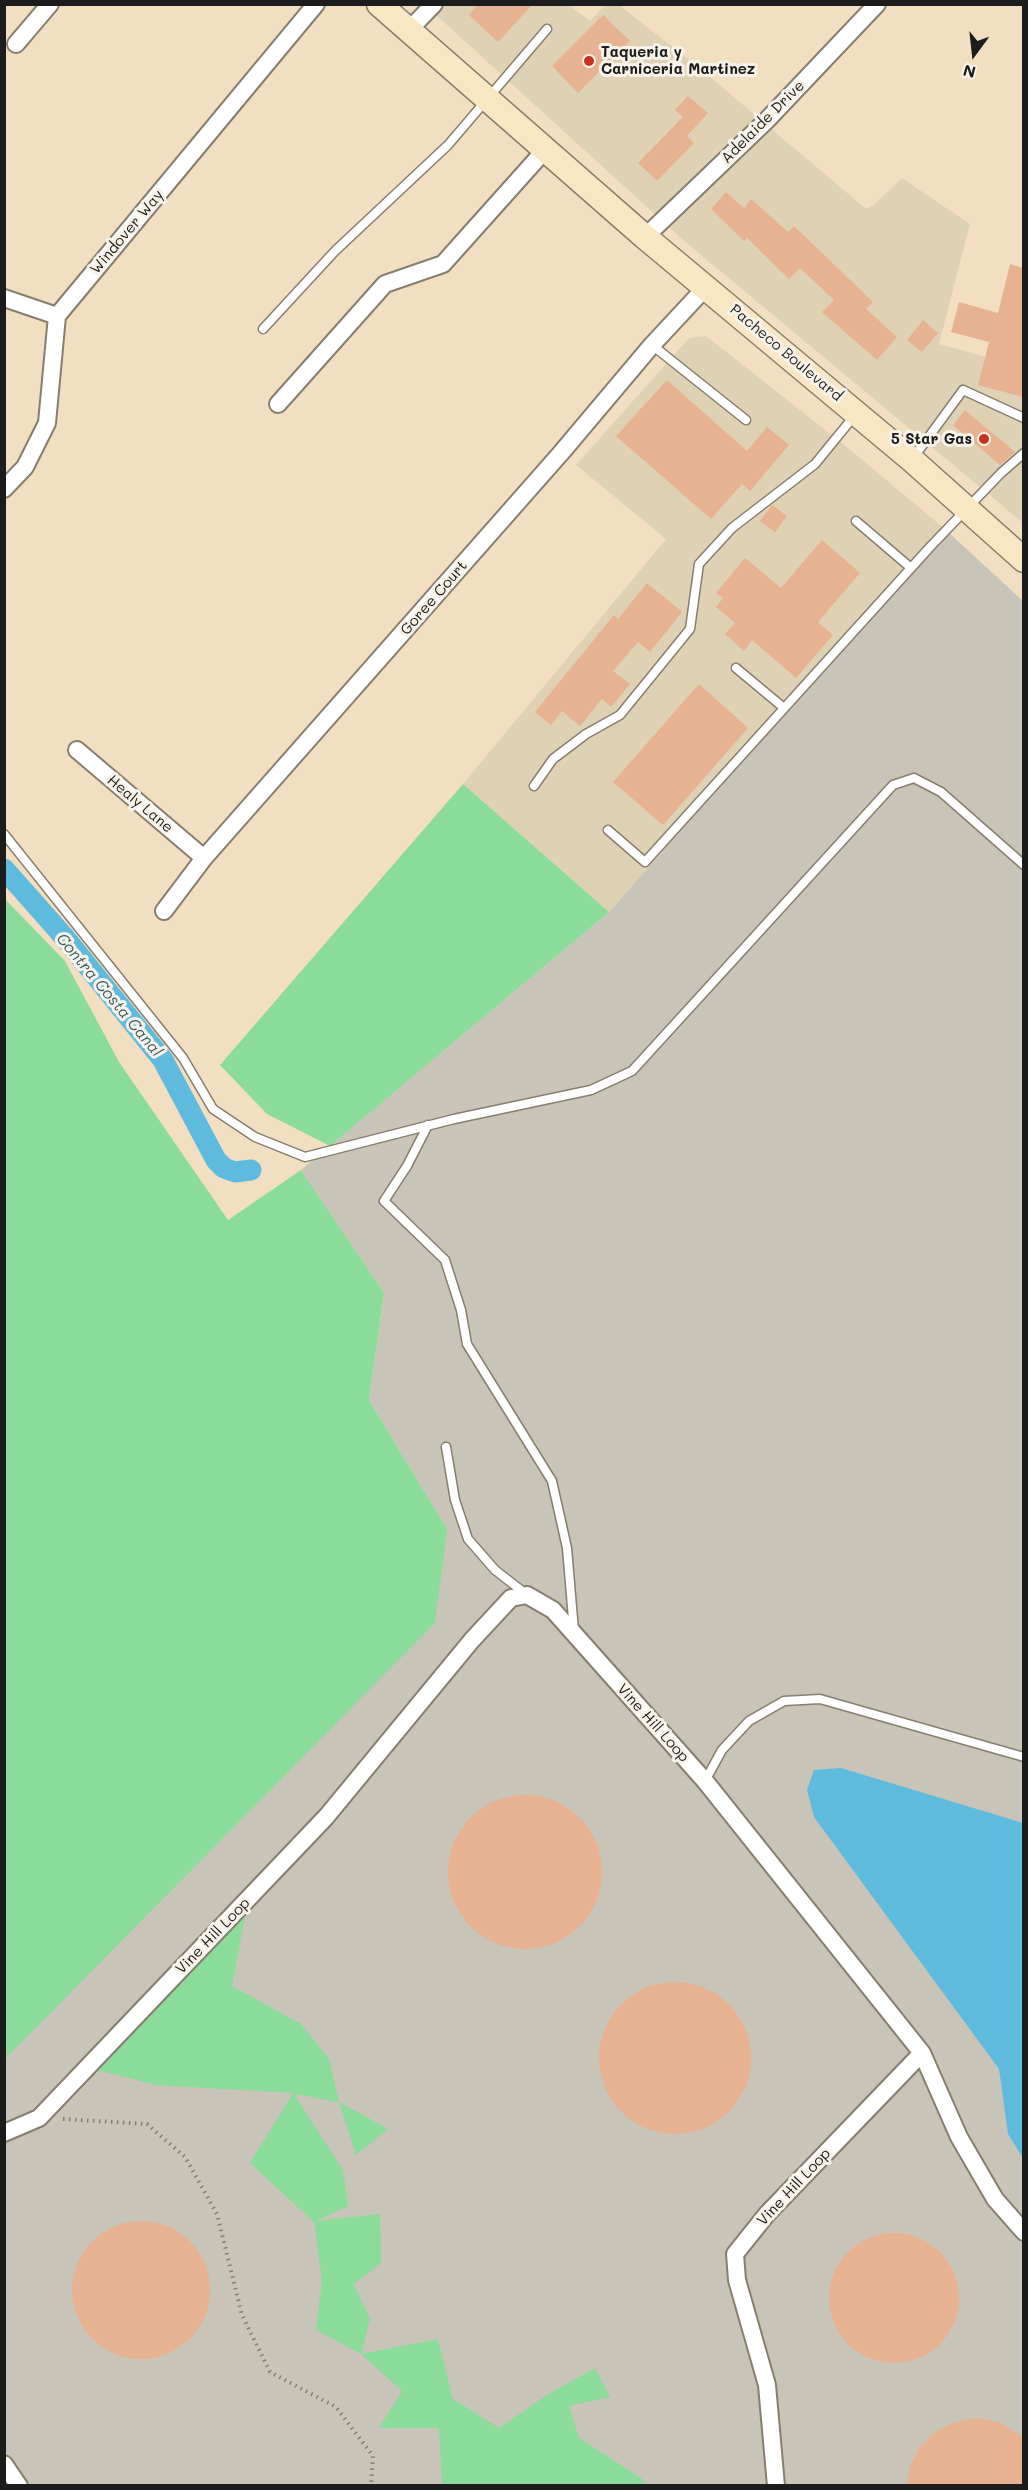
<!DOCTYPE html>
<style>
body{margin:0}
#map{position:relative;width:1028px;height:2490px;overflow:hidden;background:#f2dfc1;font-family:Mali,sans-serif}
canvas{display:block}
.frame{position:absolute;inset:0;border:6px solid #1c1c1c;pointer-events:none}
.north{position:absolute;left:944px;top:24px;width:60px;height:60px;-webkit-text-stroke:4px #f7f3e8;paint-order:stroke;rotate:195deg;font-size:16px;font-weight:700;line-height:24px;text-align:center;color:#1c1c1c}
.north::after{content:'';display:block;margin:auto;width:21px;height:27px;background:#1c1c1c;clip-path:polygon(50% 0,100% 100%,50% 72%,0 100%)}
</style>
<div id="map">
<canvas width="1028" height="2490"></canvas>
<div class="frame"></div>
<div class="north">N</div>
</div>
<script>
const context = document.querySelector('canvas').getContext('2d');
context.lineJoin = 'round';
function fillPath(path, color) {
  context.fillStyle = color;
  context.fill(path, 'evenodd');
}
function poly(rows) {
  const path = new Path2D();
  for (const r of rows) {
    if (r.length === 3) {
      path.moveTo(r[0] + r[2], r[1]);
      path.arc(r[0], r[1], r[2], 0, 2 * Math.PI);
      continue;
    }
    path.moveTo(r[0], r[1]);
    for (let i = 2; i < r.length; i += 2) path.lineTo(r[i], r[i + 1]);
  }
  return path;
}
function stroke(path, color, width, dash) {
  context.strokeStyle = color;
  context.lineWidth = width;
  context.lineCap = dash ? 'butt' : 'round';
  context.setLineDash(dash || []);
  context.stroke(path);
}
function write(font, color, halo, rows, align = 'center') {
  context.font = font + ' Mali,sans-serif';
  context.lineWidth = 6;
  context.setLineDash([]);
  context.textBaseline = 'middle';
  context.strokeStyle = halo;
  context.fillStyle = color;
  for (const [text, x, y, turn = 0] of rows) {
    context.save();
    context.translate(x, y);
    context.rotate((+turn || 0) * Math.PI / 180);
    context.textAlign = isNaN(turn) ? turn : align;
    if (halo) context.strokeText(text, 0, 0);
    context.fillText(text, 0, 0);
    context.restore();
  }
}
const built = poly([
 [425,5,569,5,590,21,605,5,619,5,697,66,866,209,875,204,902,178,970,224,939,344,1023,367,1023,523,683,240],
 [706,336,842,443,946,530,609,912,463,784,666,539,576,465,689,338]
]);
const industrial = poly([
 [946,530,1024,602,1023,2485,5,2485,4,2059,41,2019,447,1529,369,1400,384,1293,301,1170,609,912]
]);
const green = poly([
 [463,784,609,912,330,1146,267,1114,220,1065],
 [4,898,65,961,119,1062,228,1220,301,1170,384,1293,369,1400,447,1529,435,1623,5,2059],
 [248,1901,232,1986,301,2024,329,2059,339,2102,388,2129,356,2155,339,2102,294,2094,343,2170,348,2206,316,2221,380,2214,381,2263,354,2284,370,2319,361,2354,438,2339,453,2399,499,2428,547,2395,595,2368,610,2397,569,2406,579,2438,641,2478,646,2485,442,2485,439,2428,379,2428,402,2391,361,2354,316,2330,322,2280,314,2222,250,2163,293,2093,156,2085,85,2067]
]);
const water = poly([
 [841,1768,1023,1823,1023,2158,1008,2134,999,2069,814,1817,807,1790,814,1770]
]);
const canal = poly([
 [4,869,66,939,163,1060,216,1160,224,1168,235,1172,251,1170]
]);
const building = poly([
 [478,4,533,4,498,42,469,15],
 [603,15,630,41,578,93,552,66],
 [688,96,708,113,687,136,694,143,657,181,638,163,683,117,675,110],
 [726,192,744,208,751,199,788,232,794,226,873,302,866,309,897,337,877,360,822,312,834,300,800,268,789,279,747,238,744,241,711,209],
 [1010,264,1023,268,1023,397,978,385,989,342,951,332,959,302,998,313],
 [923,320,938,333,922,352,907,340],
 [667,380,747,451,767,427,789,445,750,491,742,484,711,519,616,436],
 [965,410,1015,452,1000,465,953,425],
 [772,505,787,516,775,532,760,521],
 [822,540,860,573,818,622,833,635,796,678,752,640,744,651,725,634,735,623,716,607,723,598,716,593,745,558,781,588],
 [647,583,682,612,650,652,638,642,613,671,630,684,611,707,602,699,580,726,562,711,551,725,535,712,614,615,618,619],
 [699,684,748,728,663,825,613,782],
 [525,1872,77],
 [675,2058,76],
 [141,2290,69],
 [894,2298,65],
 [977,2418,999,2422,1023,2437,1023,2486,907,2486,910,2466,920,2447,936,2431,955,2422]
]);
const path = poly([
 [63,2119,147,2124,185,2157,217,2214,242,2315,270,2372,336,2407,373,2456,371,2486]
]);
const lane = poly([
 [263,329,335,251,448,145,547,29],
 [652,345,746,420],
 [914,457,963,390,1024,418],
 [856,521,911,568],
 [736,668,784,708],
 [534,786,553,759,586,734,620,715,690,629,699,564,732,528,815,464,855,415],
 [608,830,645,862,930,547,1001,473,1024,453],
 [4,834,183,1058,213,1109,255,1137,305,1157,454,1119,591,1090,632,1071,893,785,914,778,941,792,1024,865],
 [428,1125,407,1166,384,1201,445,1260,461,1310,467,1344,552,1481,567,1548,574,1631],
 [446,1447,455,1500,468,1539,495,1570,526,1594],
 [705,1781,722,1750,749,1721,784,1701,820,1699,1024,1757]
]);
const street = poly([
 [409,30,434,4],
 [16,44,50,4],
 [645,237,767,120,877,4],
 [4,298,57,316],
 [278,404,385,284,443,264,545,150],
 [4,489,25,467,47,423,57,316,316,4],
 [77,750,204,858],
 [164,911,204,858,561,453,652,345,706,287],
 [922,2053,959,2137,995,2199,1024,2232],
 [4,2133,39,2118,326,1817,472,1640,511,1598,527,1595,553,1610,705,1781,922,2053,767,2214,735,2254,737,2280,767,2385,776,2486],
 [4,2464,19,2486]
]);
const secondary = poly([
 [379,4,645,237,912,460,1024,560]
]);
const markers = [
 [589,61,6,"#c8321e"],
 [984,439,6,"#c8321e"]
];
const poiNames = [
 ["Taqueria y",601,52],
 ["Carniceria Martinez",601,69],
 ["5 Star Gas",972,439,"right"]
];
const streetNames = [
 ["Adelaide Drive",763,122,-45],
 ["Windover Way",127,232,-50],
 ["Pacheco Boulevard",786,353,40],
 ["Goree Court",434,598,-49],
 ["Healy Lane",140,804,40],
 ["Vine Hill Loop",653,1723,48],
 ["Vine Hill Loop",213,1936,-46],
 ["Vine Hill Loop",794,2187,-47]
];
const waterNames = [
 ["Contra Costa Canal",109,995,50]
];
fillPath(built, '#dfd2b4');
fillPath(industrial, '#c8c4b8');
fillPath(green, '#8bdb9a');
fillPath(water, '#5fbbdd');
stroke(canal, '#5fbbdd', 21);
fillPath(building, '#e6b291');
stroke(lane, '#877e6e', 11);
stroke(street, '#877e6e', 20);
stroke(secondary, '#877e6e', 27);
stroke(path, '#877e6e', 4, [1.5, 4.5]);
stroke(lane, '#fff', 8);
stroke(street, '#fff', 16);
stroke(secondary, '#f9e7c3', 24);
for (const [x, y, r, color] of markers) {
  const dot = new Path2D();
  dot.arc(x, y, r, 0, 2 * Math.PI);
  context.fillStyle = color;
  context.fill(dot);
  stroke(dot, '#f7f3e8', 2);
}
write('bold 15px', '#1c1c1c', '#f7f3e8', poiNames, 'left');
write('15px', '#1c1c1c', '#f7f3e8', streetNames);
write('italic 16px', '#375c69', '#f7f3e8', waterNames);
</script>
